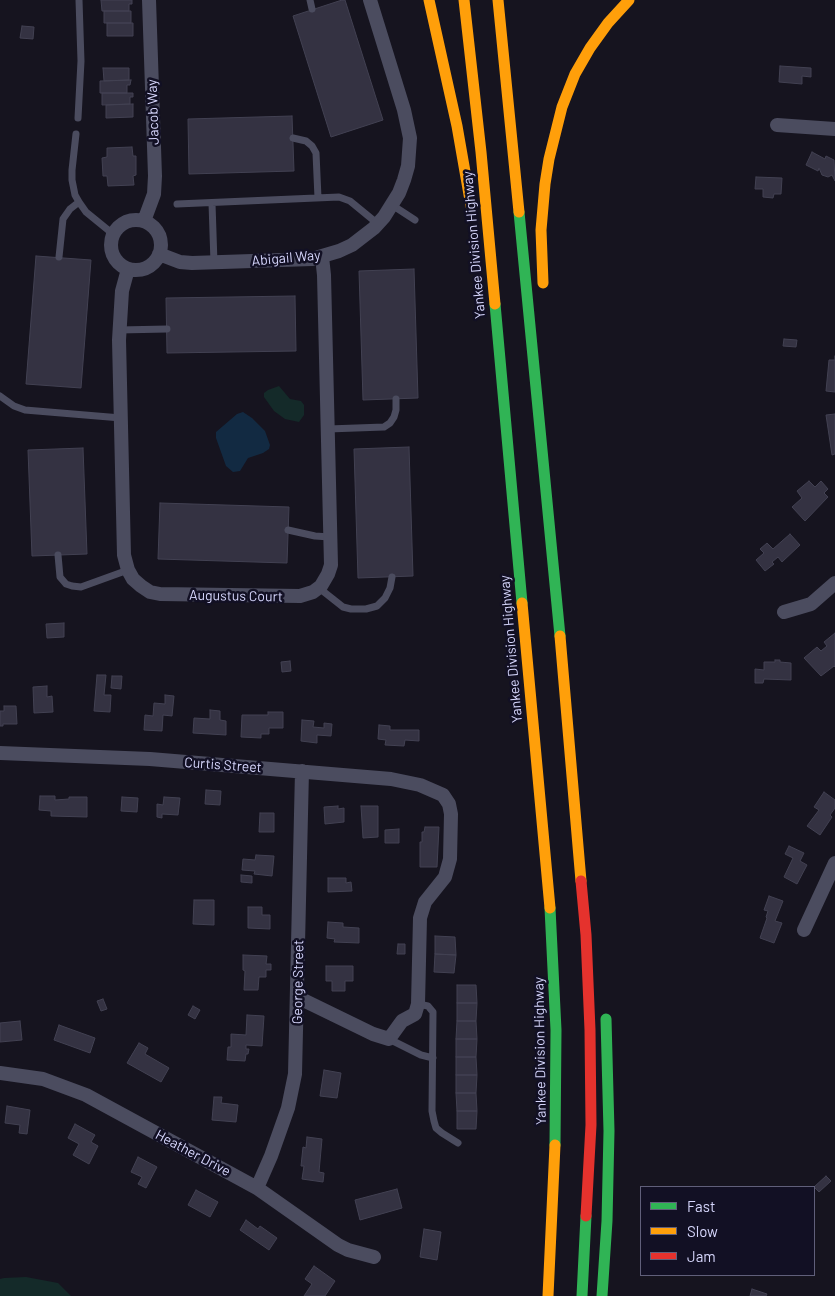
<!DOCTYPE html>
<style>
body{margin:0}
#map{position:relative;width:835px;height:1296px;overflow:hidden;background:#16141f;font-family:Barlow,sans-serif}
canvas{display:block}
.legend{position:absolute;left:640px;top:1186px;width:175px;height:90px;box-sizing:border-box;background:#121024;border:1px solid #605f7a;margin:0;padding:6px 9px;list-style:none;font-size:15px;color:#d6d6fc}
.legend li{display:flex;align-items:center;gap:10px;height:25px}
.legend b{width:25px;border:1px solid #605f7a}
</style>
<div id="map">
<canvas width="835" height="1296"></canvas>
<ul class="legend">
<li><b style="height:6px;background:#30b455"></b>Fast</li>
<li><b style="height:6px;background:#ff9f0a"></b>Slow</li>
<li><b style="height:6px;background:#e5322d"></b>Jam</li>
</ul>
</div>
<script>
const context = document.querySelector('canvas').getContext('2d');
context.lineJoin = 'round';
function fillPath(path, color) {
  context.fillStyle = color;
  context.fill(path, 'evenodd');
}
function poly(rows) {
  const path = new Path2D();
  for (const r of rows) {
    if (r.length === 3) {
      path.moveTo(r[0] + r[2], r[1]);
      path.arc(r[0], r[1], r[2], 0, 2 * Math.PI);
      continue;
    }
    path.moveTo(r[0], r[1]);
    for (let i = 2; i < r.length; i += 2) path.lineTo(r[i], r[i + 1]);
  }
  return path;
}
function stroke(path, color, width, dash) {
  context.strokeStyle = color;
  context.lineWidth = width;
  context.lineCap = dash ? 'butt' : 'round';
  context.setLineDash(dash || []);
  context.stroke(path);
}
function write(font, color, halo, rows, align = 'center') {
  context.font = font + ' Barlow,sans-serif';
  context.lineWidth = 5;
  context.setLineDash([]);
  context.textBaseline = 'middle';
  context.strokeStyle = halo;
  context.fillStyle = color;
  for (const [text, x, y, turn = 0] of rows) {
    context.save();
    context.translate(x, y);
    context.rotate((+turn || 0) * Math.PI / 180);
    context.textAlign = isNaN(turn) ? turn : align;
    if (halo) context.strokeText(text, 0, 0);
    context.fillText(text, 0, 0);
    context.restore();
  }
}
const green = poly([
 [279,386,290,399,301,401,304,405,304,415,299,422,285,419,274,411,264,397,264,393,268,390],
 [26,1277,58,1283,71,1296,0,1296,0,1279,4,1278]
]);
const water = poly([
 [243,412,252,418,265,431,270,445,269,449,263,453,248,458,240,471,233,472,226,466,216,438,216,432,237,414]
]);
const building = poly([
 [101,0,132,0,132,4,129,4,129,11,102,11,101,0],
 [342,0,345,0,383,120,331,137,293,16,342,0],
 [104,11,131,11,131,23,104,23,104,11],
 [107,23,133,23,133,36,107,36,107,23],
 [22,26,34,27,33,39,20,38,22,26],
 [780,66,811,68,811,77,802,76,802,84,779,82,780,66],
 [103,68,129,68,129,80,104,81,103,68],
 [131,80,130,85,127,85,127,93,100,93,100,81,131,80],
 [102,93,133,93,133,97,130,97,130,104,102,105,102,93],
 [133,104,133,117,106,118,106,105,133,104],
 [292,116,294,171,189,174,188,119,292,116],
 [132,147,133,156,136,156,136,175,133,176,134,185,108,186,107,176,103,176,102,158,107,157,107,148,132,147],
 [812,152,825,159,826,156,834,160,835,181,832,175,828,177,822,175,819,168,818,171,806,165,812,152],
 [756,177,782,178,781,194,774,194,773,198,763,197,763,189,755,189,756,177],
 [36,256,91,260,81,388,26,384,36,256],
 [414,269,418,398,363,400,359,271,414,269],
 [295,296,296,351,167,353,166,298,295,296],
 [784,339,797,340,796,347,783,346,784,339],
 [835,356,835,392,826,391,829,360,835,360,835,356],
 [835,414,835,454,832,455,826,415,835,414],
 [409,447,413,576,358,578,354,449,409,447],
 [83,448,87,554,32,556,28,450,83,448],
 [809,481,815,487,821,481,828,489,824,493,828,497,805,521,792,507,802,498,797,491,809,481],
 [160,503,289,507,287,563,158,559,160,503],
 [790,534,800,545,782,562,778,557,772,562,774,564,765,571,756,560,764,553,760,549,767,543,773,549,790,534],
 [64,623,64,637,47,638,46,624,64,623],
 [835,633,835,667,834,666,821,676,804,658,817,647,821,651,827,646,824,642,835,633],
 [775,660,780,660,780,662,791,663,791,680,764,679,763,683,755,683,755,669,764,670,764,662,775,662,775,660],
 [290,661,291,671,282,672,281,662,290,661],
 [97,675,106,675,104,695,111,695,110,712,94,711,97,675],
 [112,676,122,676,121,689,111,688,112,676],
 [47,686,47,697,52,696,53,712,34,713,33,687,47,686],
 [165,695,174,696,172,716,163,715,162,731,144,730,145,715,153,716,154,703,165,704,165,695],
 [4,706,16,706,17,724,3,724,3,726,0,726,0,711,4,711,4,706],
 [210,710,220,711,220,720,226,721,226,735,193,733,194,718,210,719,210,710],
 [268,712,283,712,283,728,269,728,269,734,261,734,261,738,241,737,242,715,268,715,268,712],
 [302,720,314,721,313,727,324,728,324,723,332,724,331,736,317,735,317,743,301,741,302,720],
 [379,725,390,726,390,730,419,730,419,741,405,740,404,746,385,745,386,740,378,739,379,725],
 [206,790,221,791,220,805,205,804,206,790],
 [824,792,835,800,835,808,830,815,832,817,820,835,807,826,819,810,814,807,824,792],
 [40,796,55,796,55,800,69,799,69,797,87,797,87,817,51,816,51,811,39,810,40,796],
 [122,797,138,798,137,812,121,811,122,797],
 [164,797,180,798,178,815,162,814,162,818,157,817,157,804,163,805,164,797],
 [338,806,338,809,344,808,344,822,325,824,324,807,338,806],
 [361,806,378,806,378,837,363,838,361,806],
 [260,813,274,813,274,832,259,832,260,813],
 [425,827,439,827,437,867,420,867,420,842,422,842,422,832,424,832,425,827],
 [399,829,399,843,385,843,385,830,399,829],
 [789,846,804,853,800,861,807,865,797,884,784,877,793,858,785,854,789,846],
 [256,855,274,856,272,876,254,874,255,871,242,870,243,859,255,860,256,855],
 [241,875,252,876,252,883,241,882,241,875],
 [328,878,346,878,346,883,351,882,352,891,328,892,328,878],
 [769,896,783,901,775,921,782,923,774,943,760,938,767,918,766,917,768,911,764,910,769,896],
 [194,900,214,900,214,925,193,924,194,900],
 [248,907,262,907,262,915,270,915,270,929,248,928,248,907],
 [328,922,343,923,343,927,359,928,359,943,334,942,335,939,327,938,328,922],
 [435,936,455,937,456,955,435,954,435,936],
 [398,944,405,944,405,954,397,954,398,944],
 [435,954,456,955,454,973,434,972,435,954],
 [243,955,267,956,266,964,271,964,271,970,266,970,266,977,259,977,258,990,244,990,245,971,243,970,243,955],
 [326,966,353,966,353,981,345,981,345,991,332,991,332,981,326,981,326,966],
 [457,985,476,985,477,1003,457,1003,457,985],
 [103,999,107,1009,101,1011,97,1001,103,999],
 [457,1003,477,1003,476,1021,457,1021,457,1003],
 [193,1006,200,1010,195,1019,188,1015,193,1006],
 [247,1015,264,1016,262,1046,246,1045,246,1049,249,1049,248,1054,246,1054,245,1061,227,1060,228,1047,231,1047,231,1034,246,1035,247,1015],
 [20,1021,22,1040,0,1042,0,1023,20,1021],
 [457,1021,476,1021,477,1039,456,1039,457,1021],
 [59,1025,95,1038,90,1053,54,1040,59,1025],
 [456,1039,477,1039,476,1057,456,1057,456,1039],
 [139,1043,148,1048,145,1054,169,1068,161,1082,127,1063,139,1043],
 [456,1057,476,1057,477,1075,456,1075,456,1057],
 [324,1070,341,1073,337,1098,320,1096,324,1070],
 [456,1075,477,1075,476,1093,456,1093,456,1075],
 [456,1093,476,1093,477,1111,457,1111,456,1093],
 [214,1097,222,1097,221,1103,238,1105,236,1122,212,1120,214,1097],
 [7,1106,30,1110,27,1134,19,1133,20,1125,5,1123,7,1106],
 [457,1111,477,1111,476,1129,457,1129,457,1111],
 [75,1124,95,1135,91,1142,98,1146,89,1164,73,1155,79,1144,68,1138,75,1124],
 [307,1137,322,1139,319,1172,324,1173,323,1182,302,1179,304,1166,301,1166,303,1147,306,1148,307,1137],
 [138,1157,157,1167,146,1188,138,1184,142,1177,131,1172,138,1157],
 [826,1176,831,1181,819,1192,814,1187,826,1176],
 [397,1189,402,1208,360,1220,355,1200,397,1189],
 [196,1190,218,1202,210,1217,188,1205,196,1190],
 [246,1220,258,1229,260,1226,277,1238,269,1250,240,1230,246,1220],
 [424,1229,441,1232,437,1260,420,1257,424,1229],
 [314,1266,335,1281,325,1296,304,1296,312,1284,305,1279,314,1266],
 [752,1289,767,1294,766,1296,750,1296,752,1289]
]);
const lane = poly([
 [310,0,312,9],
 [78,118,81,61,79,0],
 [76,134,72,170,72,180,75,195,79,202,86,212,113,234],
 [293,138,306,141,312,146,316,153,318,198],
 [212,203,214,263],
 [177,204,339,197,350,201,378,224],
 [392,205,415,220],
 [59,257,63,219,70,209,79,202],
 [119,330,167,329],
 [0,396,14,406,25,410,121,418],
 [328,429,384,427,390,423,394,417,396,410,396,399],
 [288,530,315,536,330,537],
 [58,555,60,577,66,584,72,586,81,587,128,570],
 [319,588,343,607,351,609,366,609,377,606,385,598,390,588,392,577],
 [418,1004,428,1006,433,1012,432,1111,434,1121,436,1128,442,1133,458,1143],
 [389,1039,421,1055,433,1058]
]);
const street = poly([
 [777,125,835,129],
 [136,245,25],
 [144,221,154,194,155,176,149,0],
 [159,254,180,262,192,263,312,259,339,251,352,245,374,228,384,217,399,193,404,180,408,166,410,138,404,110,370,0],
 [128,269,122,291,119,340,124,555,128,570,133,579,141,586,150,592,160,594,300,596,313,592,321,586,328,574,331,565,324,275,322,257],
 [784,612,811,604,835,583],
 [0,753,150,759,391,779,420,785,443,795,449,804,451,814,450,859,445,877,425,902,420,918,418,1004,415,1014,402,1021,389,1039,373,1034,297,997],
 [804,930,835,863],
 [0,1073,43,1079,86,1095,257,1188,338,1245,348,1250,374,1257],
 [257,1188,271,1156,288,1108,295,1074,302,771]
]);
const fast = poly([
 [519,212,560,636],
 [495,304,522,603],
 [550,908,556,1030,555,1145],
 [582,1296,586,1216],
 [602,1296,607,1221,609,1131,606,1019]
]);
const slow = poly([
 [429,0,457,126,471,206],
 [464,0,481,152,495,304],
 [498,0,519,212],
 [543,283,541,230,545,184,549,159,562,107,575,74,590,48,608,23,629,0],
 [522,603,550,908],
 [560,636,581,881],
 [548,1296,555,1145]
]);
const jam = poly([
 [581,881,586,935,590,1030,591,1125,586,1216]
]);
const streetNames = [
 ["Jacob Way",153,112,-92],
 ["Yankee Division Highway",474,245,-95],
 ["Abigail Way",286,258,-5],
 ["Augustus Court",236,596,1],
 ["Yankee Division Highway",511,649,-95],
 ["Curtis Street",223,765,4],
 ["George Street",298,982,-89],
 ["Yankee Division Highway",540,1051,-91],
 ["Heather Drive",193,1153,28]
];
fillPath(green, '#142a29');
fillPath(water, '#122a42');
fillPath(building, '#343242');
stroke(building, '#424152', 1);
stroke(lane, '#4b4c5f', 7);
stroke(street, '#4b4c5f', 14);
stroke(fast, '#30b455', 11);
stroke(slow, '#ff9f0a', 11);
stroke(jam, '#e5322d', 11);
write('14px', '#d6d6fc', '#121024', streetNames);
</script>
